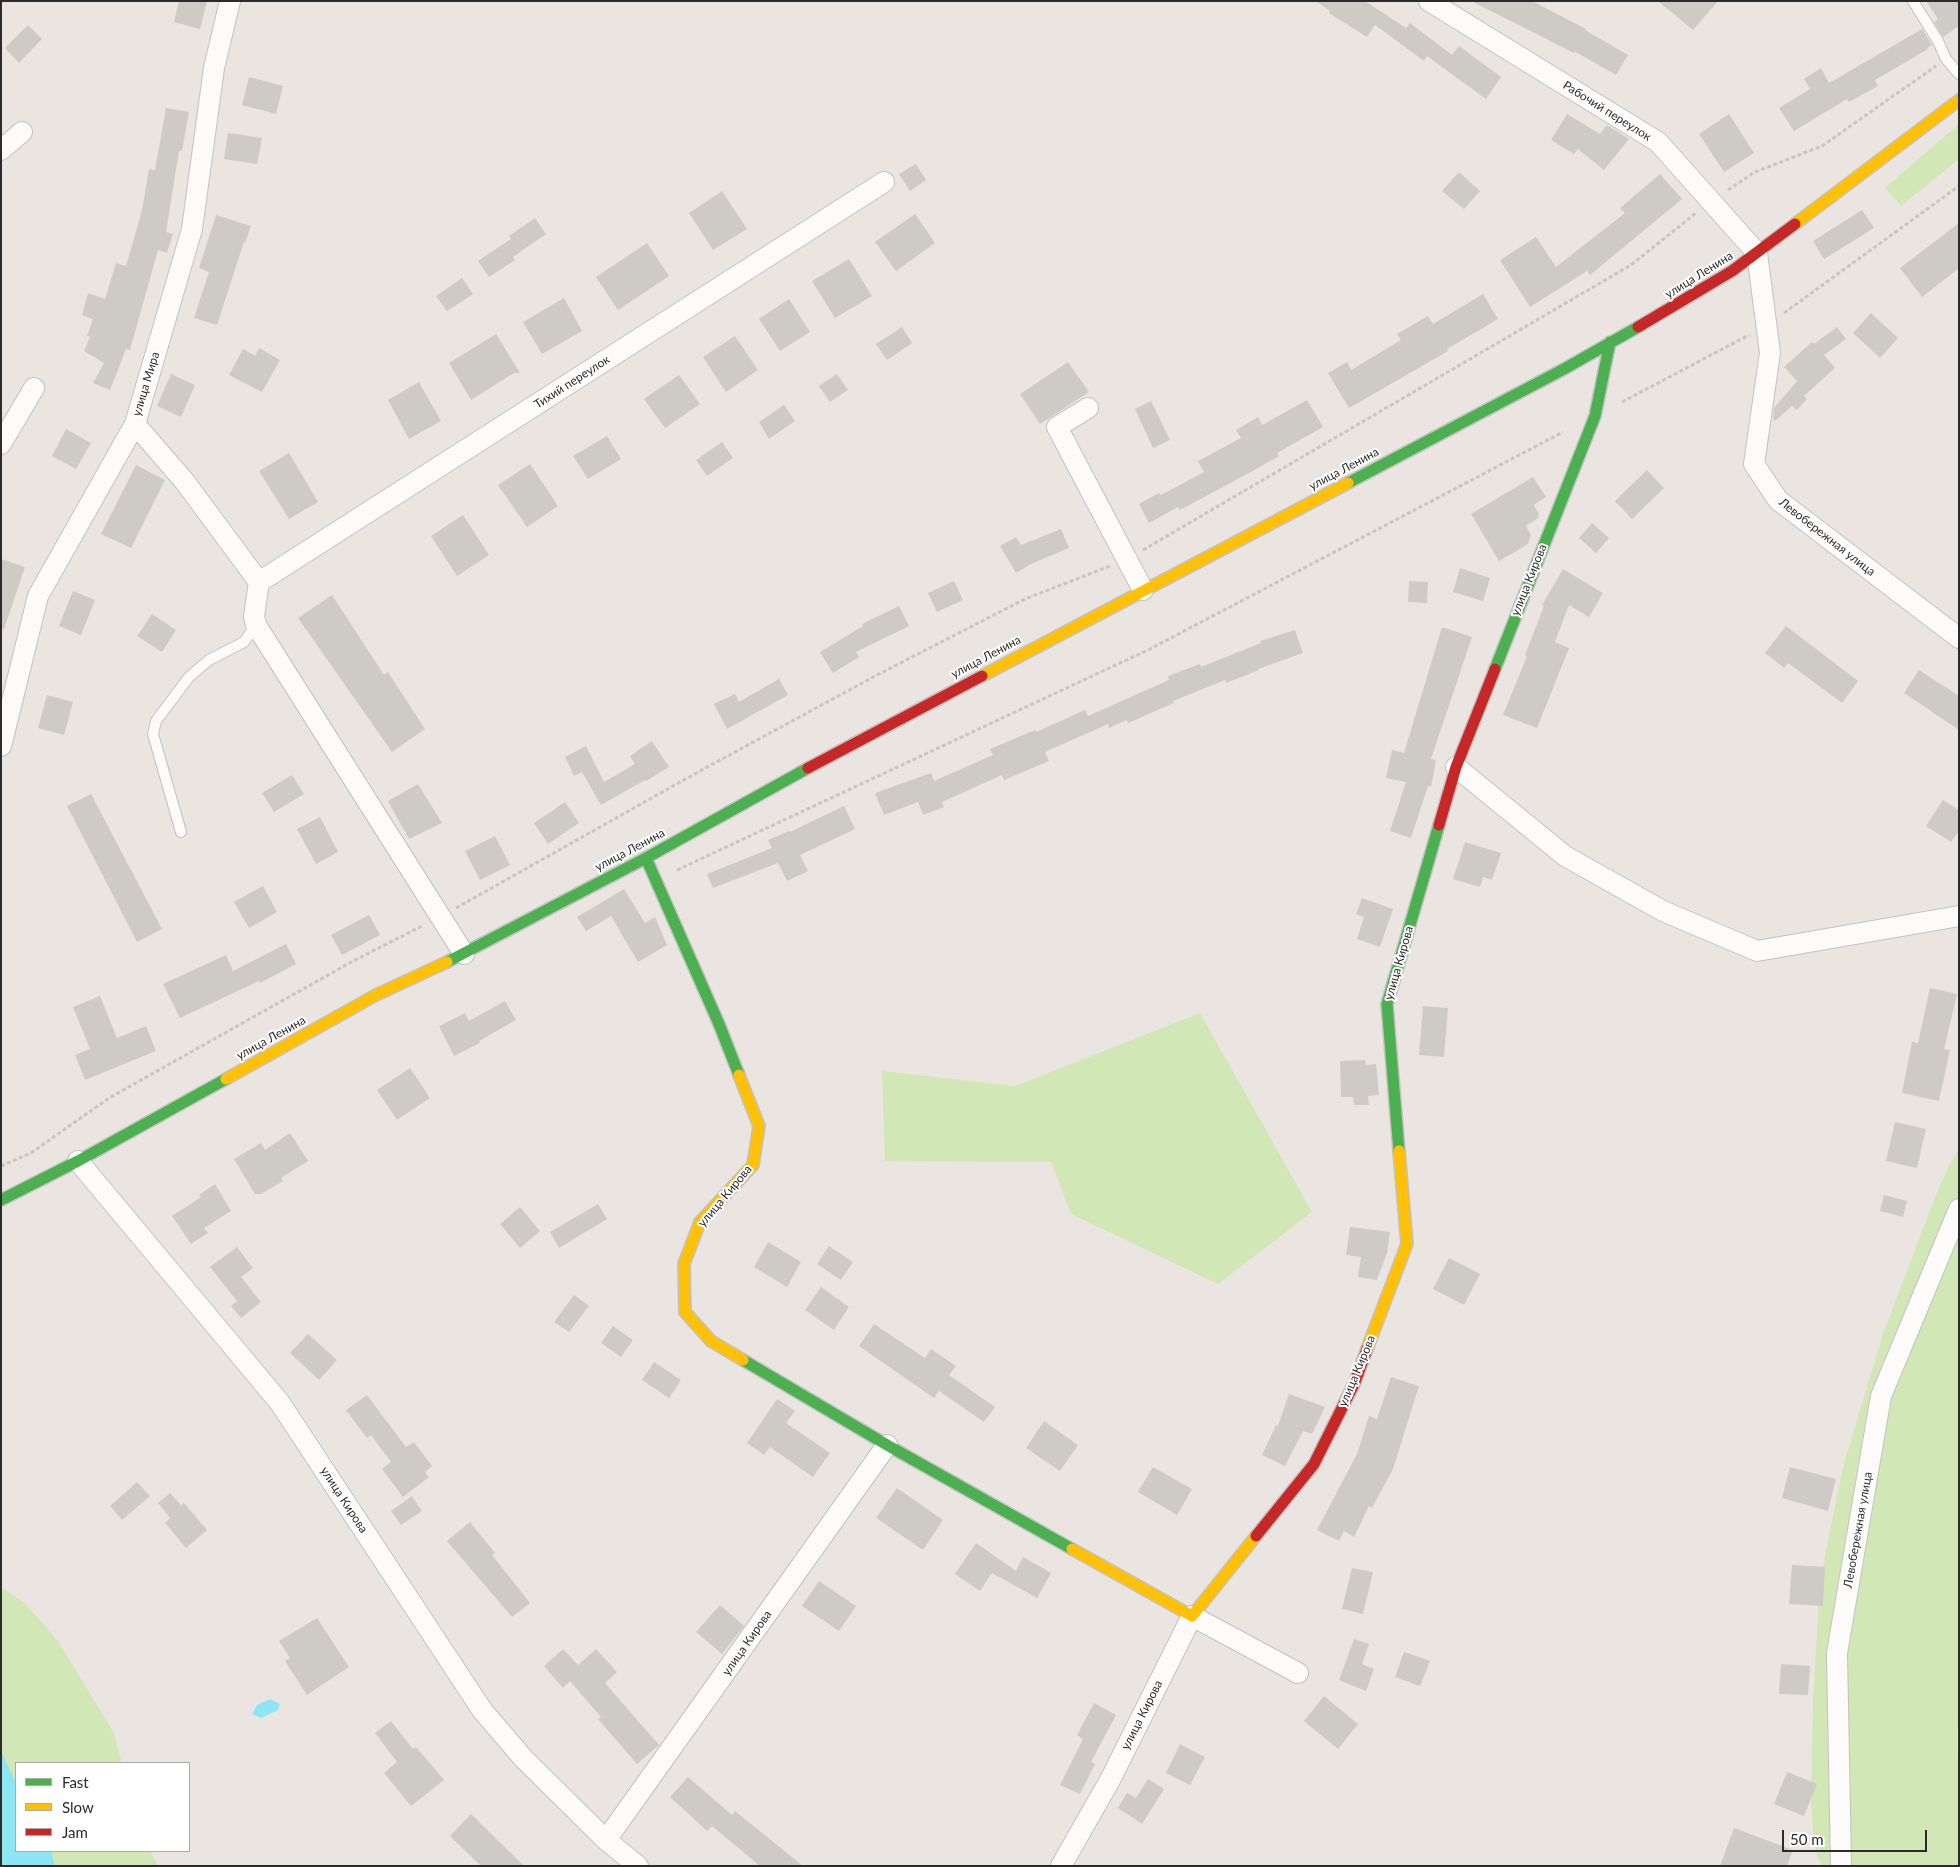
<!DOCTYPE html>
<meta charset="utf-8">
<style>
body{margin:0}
#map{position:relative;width:1960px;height:1867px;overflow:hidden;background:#eae5e0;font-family:Lato,sans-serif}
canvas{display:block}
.frame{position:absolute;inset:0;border:2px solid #2b2b2b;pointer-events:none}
.legend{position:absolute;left:15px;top:1762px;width:175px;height:90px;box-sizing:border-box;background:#fff;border:1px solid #aaa;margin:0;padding:6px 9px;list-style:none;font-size:15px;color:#2b2b2b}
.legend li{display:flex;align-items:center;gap:10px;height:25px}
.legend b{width:25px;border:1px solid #aaa}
.scale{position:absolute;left:1782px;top:1830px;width:145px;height:22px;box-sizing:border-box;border:2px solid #2b2b2b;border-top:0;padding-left:6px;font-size:15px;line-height:18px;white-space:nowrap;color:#2b2b2b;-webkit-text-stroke:4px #fff;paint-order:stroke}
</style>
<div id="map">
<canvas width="1960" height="1867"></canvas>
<div class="frame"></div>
<ul class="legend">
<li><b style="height:6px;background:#4caf50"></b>Fast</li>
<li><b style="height:6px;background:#ffc107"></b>Slow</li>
<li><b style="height:6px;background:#c62828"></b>Jam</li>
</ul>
<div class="scale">50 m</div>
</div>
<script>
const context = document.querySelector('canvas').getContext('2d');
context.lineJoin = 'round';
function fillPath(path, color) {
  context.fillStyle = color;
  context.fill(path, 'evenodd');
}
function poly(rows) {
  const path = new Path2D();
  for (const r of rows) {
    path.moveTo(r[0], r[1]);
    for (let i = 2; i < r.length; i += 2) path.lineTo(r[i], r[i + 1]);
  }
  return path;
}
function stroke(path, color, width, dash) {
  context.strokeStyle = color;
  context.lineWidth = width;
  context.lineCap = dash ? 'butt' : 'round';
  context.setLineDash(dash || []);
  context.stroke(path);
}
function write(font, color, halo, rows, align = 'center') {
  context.font = font + ' Lato,sans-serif';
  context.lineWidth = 4;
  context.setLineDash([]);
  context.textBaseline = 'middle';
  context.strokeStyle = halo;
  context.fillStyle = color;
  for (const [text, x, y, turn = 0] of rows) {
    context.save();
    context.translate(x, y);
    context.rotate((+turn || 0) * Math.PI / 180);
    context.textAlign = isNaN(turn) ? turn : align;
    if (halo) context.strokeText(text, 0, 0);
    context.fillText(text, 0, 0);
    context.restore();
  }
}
const green = poly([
 [1959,124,1959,159,1901,206,1885,188],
 [1200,1013,1312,1212,1218,1284,1071,1214,1051,1162,885,1161,882,1071,1015,1086],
 [1959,1149,1959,1673,1957,1748,1959,1776,1959,1864,1958,1866,1822,1866,1817,1856,1813,1832,1811,1803,1813,1700,1820,1584,1827,1545,1844,1463,1884,1331,1938,1190,1949,1165],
 [1,1587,26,1604,58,1641,114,1733,122,1763,16,1763,16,1851,150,1851,158,1866,1,1866]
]);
const water = poly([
 [270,1699,280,1704,278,1710,261,1718,252,1714,257,1705],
 [1,1751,16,1783,16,1851,51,1851,55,1866,1,1866]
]);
const building = poly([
 [179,1,207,1,200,29,174,22],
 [1316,1,1365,1,1406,28,1410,23,1452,55,1459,46,1501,77,1486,99,1427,56,1424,61,1375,25,1367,37,1329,13,1330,11],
 [1471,1,1532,1,1586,29,1585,30,1628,55,1616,75,1574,51,1574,53],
 [1658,1,1718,1,1693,30],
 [1926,1,1959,1,1959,26,1943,37,1934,22,1938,19],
 [28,25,42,39,19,63,5,48],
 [1922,29,1932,45,1927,48,1928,49,1875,80,1878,86,1849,102,1847,99,1794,131,1779,108,1810,89,1804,79,1821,68,1829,83],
 [249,77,283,86,276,114,242,105],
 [166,108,189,112,182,151,179,151,166,232,173,234,167,253,158,250,130,350,126,349,110,390,93,383,104,363,84,351,90,337,87,336,93,319,82,315,88,293,105,299,116,263,126,266,142,210,149,169,155,170],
 [1567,114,1600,134,1607,125,1629,139,1604,170,1578,149,1574,154,1551,140],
 [1729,114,1754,153,1724,172,1699,134],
 [228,133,262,138,257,164,224,159],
 [916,164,926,180,910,191,899,174],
 [1459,172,1480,191,1464,209,1442,191],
 [1660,174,1682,199,1590,275,1587,271,1530,307,1500,260,1536,237,1556,267,1625,213,1620,208],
 [722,191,747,229,713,250,689,213],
 [1862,210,1874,228,1824,259,1813,241],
 [915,214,935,243,896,271,875,242],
 [216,215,251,226,245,243,244,242,217,325,194,318,209,272,199,268],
 [535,218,546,234,513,257,515,260,489,277,478,261,511,239,509,236],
 [1959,223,1959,268,1922,297,1900,268],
 [647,243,669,276,618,310,596,277],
 [849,259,872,296,835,318,812,281],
 [462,278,473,294,447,311,436,296],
 [1483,294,1498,319,1447,349,1448,351,1349,408,1328,373,1347,362,1351,370,1401,340,1397,334,1428,316,1433,324],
 [564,298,582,331,542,354,523,322],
 [789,299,810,332,780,351,759,319],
 [1871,313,1898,338,1880,358,1853,333],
 [902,327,912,343,887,360,876,344],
 [1837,327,1846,339,1824,355,1835,368,1804,396,1807,399,1797,410,1792,406,1775,421,1773,418,1774,408,1797,381,1784,367,1812,342,1814,344],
 [496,334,520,373,514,373,471,400,449,363],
 [735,336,758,370,726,392,703,357],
 [259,348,280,360,262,392,229,375,243,349,255,356],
 [1068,362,1089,392,1040,424,1020,394],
 [171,374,195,385,181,417,157,406],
 [837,374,848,390,830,402,819,386],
 [679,375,700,404,665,428,644,399],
 [419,382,441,421,409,439,388,400],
 [1307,400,1323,427,1277,453,1279,456,1258,468,1180,510,1178,507,1149,523,1139,504,1159,493,1161,495,1204,472,1198,461,1241,438,1236,430,1258,417,1262,425],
 [1151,401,1170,440,1153,448,1135,409],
 [784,405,795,421,769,439,759,422],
 [66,429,91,443,76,469,52,456],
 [607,436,621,459,588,479,573,456],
 [722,442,733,458,707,476,696,460],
 [289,453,318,502,289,519,259,471],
 [530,464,558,506,527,527,498,485],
 [136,465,165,480,131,548,101,534],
 [1647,470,1664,488,1632,519,1615,501],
 [1533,477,1546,497,1534,505,1539,514,1538,518,1526,526,1531,535,1528,544,1499,561,1471,514],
 [463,515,489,555,457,576,431,536],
 [1592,523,1609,538,1596,553,1579,538],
 [1061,529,1069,548,1031,564,1016,573,1000,546,1016,537,1021,545],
 [1,559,25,567,4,629,1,629],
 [1460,568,1490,578,1483,601,1453,592],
 [1563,569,1603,593,1589,617,1569,605,1555,642,1569,648,1537,728,1503,715,1527,656,1525,655,1544,606,1542,605],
 [954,581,963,600,937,612,928,593],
 [1409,581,1428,582,1427,603,1408,602],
 [73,591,95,600,81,635,59,626],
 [332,595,384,675,388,672,425,729,392,752,298,618],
 [899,606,909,626,856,652,859,657,833,673,820,652,863,626,862,624],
 [152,614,176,630,162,652,137,636],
 [1786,626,1858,681,1842,703,1788,663,1784,668,1765,653],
 [1442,627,1472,637,1431,759,1436,760,1431,787,1428,786,1411,838,1390,831,1406,782,1386,778,1392,750,1404,753],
 [1295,630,1303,653,1258,669,1259,670,1226,683,1225,680,1173,701,1174,703,1128,723,1127,720,1109,728,1108,724,1045,752,1049,761,1004,780,1002,775,942,802,944,807,923,815,918,802,884,815,875,793,931,773,934,781,993,755,990,749,1035,730,1036,732,1085,710,1088,716,1169,680,1168,676,1200,664,1201,667,1261,643,1260,641],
 [1919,670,1959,696,1959,730,1904,693],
 [779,679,788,695,727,729,714,704,735,694,739,702],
 [47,695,73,702,64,735,38,728],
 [652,741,669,767,646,781,645,780,601,805,582,772,574,776,565,757,586,746,604,782,635,764,630,756],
 [292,775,304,794,274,812,262,793],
 [418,784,442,823,409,839,388,801],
 [91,794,162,929,137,942,67,806],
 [1943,800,1959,810,1959,831,1951,842,1926,826],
 [565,802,579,823,548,844,534,823],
 [844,806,855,829,800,855,808,871,787,881,778,863,713,888,707,874,772,848,768,840,789,831,790,832],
 [320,817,338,852,316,864,297,829],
 [495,836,510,865,480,880,465,851],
 [1465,842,1501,853,1492,880,1483,877,1480,887,1453,879],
 [263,886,277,912,249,928,234,902],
 [624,889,645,923,655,917,667,945,638,962,611,916,586,931,577,917],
 [1362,898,1393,909,1380,947,1357,939,1364,917,1356,914],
 [369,915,380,935,342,955,331,935],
 [286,944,296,964,260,983,259,981,180,1018,163,984,226,955,233,971],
 [1930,988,1957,994,1944,1049,1950,1050,1939,1101,1902,1093,1912,1042,1918,1043],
 [100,996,117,1038,146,1026,156,1051,85,1080,75,1055,90,1049,73,1007],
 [505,1001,516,1020,479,1041,480,1043,454,1056,439,1026,465,1013,469,1021],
 [1423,1006,1448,1008,1444,1057,1419,1055],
 [1365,1060,1366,1065,1376,1064,1379,1095,1368,1096,1369,1105,1354,1105,1353,1097,1341,1097,1340,1061],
 [410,1068,430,1098,397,1120,377,1090],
 [1895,1122,1926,1129,1917,1168,1886,1161],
 [290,1133,308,1161,281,1178,283,1181,261,1194,255,1194,234,1159,261,1143,265,1150],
 [215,1184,231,1211,204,1228,208,1233,191,1244,172,1216,201,1197,199,1195],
 [1884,1195,1907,1201,1903,1217,1880,1211],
 [598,1204,607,1219,559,1248,550,1232],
 [520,1207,540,1231,520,1248,500,1224],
 [1350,1227,1390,1232,1387,1253,1377,1280,1358,1277,1361,1257,1346,1255],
 [768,1242,801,1262,787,1287,754,1267],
 [829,1246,853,1262,841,1280,817,1264],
 [237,1247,253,1268,241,1277,261,1302,241,1318,231,1306,237,1301,210,1267],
 [1449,1258,1480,1274,1464,1305,1433,1289],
 [821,1287,849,1307,834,1330,805,1310],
 [574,1295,589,1306,569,1332,554,1322],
 [874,1324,925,1358,931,1349,956,1366,949,1375,995,1407,984,1422,939,1391,934,1398,859,1346],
 [613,1326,633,1340,621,1357,601,1343],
 [308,1334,337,1360,319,1380,290,1353],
 [654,1362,681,1380,669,1398,642,1380],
 [1391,1377,1419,1386,1393,1469,1372,1508,1369,1506,1354,1537,1344,1531,1339,1541,1317,1530,1357,1454,1369,1416,1377,1419],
 [1289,1394,1325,1407,1312,1434,1303,1431,1285,1466,1262,1455,1276,1425,1278,1426],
 [367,1395,406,1447,414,1442,432,1466,425,1472,429,1477,403,1497,382,1469,391,1462,371,1435,367,1438,346,1410],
 [777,1399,795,1411,786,1423,830,1453,813,1477,770,1447,764,1455,747,1443],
 [1044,1421,1078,1445,1060,1471,1026,1448],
 [1153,1467,1192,1489,1177,1515,1138,1492],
 [1790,1467,1836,1479,1828,1511,1782,1498],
 [137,1482,150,1496,122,1520,110,1506],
 [897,1488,943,1520,923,1550,876,1518],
 [170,1493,181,1505,184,1503,207,1530,186,1548,165,1523,170,1518,158,1503],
 [412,1496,422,1511,401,1525,391,1511],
 [470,1522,495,1553,492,1555,530,1603,512,1617,447,1541],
 [976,1543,1016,1571,1023,1557,1051,1573,1037,1598,992,1573,980,1591,955,1574],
 [1792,1565,1825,1567,1823,1606,1789,1604],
 [1352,1568,1373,1572,1363,1614,1342,1609],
 [819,1581,856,1606,839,1631,802,1606],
 [720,1605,744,1626,722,1654,696,1632],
 [317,1618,349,1667,307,1695,285,1661,290,1658,279,1641],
 [1354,1639,1369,1644,1362,1664,1374,1669,1366,1691,1339,1680],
 [563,1649,578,1665,596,1649,617,1672,605,1683,659,1745,637,1764,598,1719,601,1717,570,1681,563,1688,544,1666],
 [1404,1652,1430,1661,1420,1686,1395,1677],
 [1781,1664,1810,1666,1808,1695,1779,1694],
 [1324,1696,1358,1724,1338,1749,1304,1721],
 [1094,1703,1116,1715,1091,1762,1095,1764,1080,1794,1060,1785,1083,1739,1077,1735],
 [391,1721,413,1749,416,1747,444,1780,411,1806,384,1773,397,1762,375,1733],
 [1180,1744,1205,1757,1190,1785,1166,1773],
 [1787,1772,1817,1784,1804,1816,1774,1804],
 [688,1777,732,1815,735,1811,803,1866,760,1866,712,1826,707,1831,670,1797],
 [1148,1779,1164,1789,1142,1824,1118,1808,1127,1793,1136,1798],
 [471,1814,524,1866,481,1866,450,1836],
 [1734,1828,1793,1850,1787,1866,1720,1866]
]);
const path = poly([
 [1728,190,1755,172,1822,146,1936,66],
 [1784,313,1959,186],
 [1622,402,1749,335],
 [1143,550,1631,265,1696,213],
 [677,870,1148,650,1563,432],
 [456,908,698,772,877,675,1025,599,1110,566],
 [1,1166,31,1153,109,1098,353,961,424,925]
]);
const lane = poly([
 [1913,1,1938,41,1946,59,1959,74],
 [181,832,153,734,156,721,189,677,209,660,244,642,256,625]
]);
const street = poly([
 [1429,1,1658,142,1757,253,1770,353,1754,464,1778,500,1959,638],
 [1,150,22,132],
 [1088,408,1057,427,1143,590],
 [135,424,185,482,259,582,254,616,256,625,464,954],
 [1,444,34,388],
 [259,582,884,182],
 [1,746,38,596,135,424,192,229,214,68,230,1],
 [1456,767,1565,856,1663,911,1757,951,1959,916],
 [78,1161,280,1403,482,1710,523,1758,606,1840,638,1866],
 [606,1840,887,1445],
 [1061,1866,1110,1780,1192,1616,1298,1673],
 [1841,1866,1837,1653,1881,1396,1959,1209]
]);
const fast = poly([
 [1348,483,1564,369,1638,327],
 [1495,669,1595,416,1610,342],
 [646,858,719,1024,739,1075],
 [447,962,646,858,808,768],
 [1399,1151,1387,1004,1439,825],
 [1,1200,78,1161,226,1079],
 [743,1360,887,1445,1072,1549]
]);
const slow = poly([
 [1795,224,1959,100],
 [982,676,1348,483],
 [739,1075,759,1126,753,1165,700,1222,684,1264,685,1312,711,1341,743,1360],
 [226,1079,376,995,447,962],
 [1367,1349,1407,1244,1399,1151],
 [1072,1549,1192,1616,1256,1536]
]);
const jam = poly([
 [1638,327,1732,271,1795,224],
 [808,768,982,676],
 [1439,825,1456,767,1495,669],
 [1256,1536,1314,1464,1355,1382,1367,1349]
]);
const streetNames = [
 ["Рабочий переулок",1607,111,32],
 ["улица Ленина",1699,275,-32],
 ["Тихий переулок",572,382,-33],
 ["улица Мира",146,384,-73],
 ["улица Ленина",1344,469,-28],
 ["Левобережная улица",1827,537,38],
 ["улица Кирова",1529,580,-68],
 ["улица Ленина",986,657,-28],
 ["улица Ленина",630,850,-28],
 ["улица Кирова",1399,963,-74],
 ["улица Ленина",271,1038,-29],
 ["улица Кирова",725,1196,-50],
 ["улица Кирова",1357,1371,-67],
 ["улица Кирова",344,1500,57],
 ["Левобережная улица",1858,1530,-80],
 ["улица Кирова",747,1643,-55],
 ["улица Кирова",1142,1715,-63]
];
fillPath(green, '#d1e8b6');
fillPath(water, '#8ee6f2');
fillPath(building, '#cecbc7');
stroke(lane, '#c3c2c2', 12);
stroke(street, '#c3c2c2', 22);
stroke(fast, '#c3c2c2', 14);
stroke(slow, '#c3c2c2', 14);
stroke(jam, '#c3c2c2', 14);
stroke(path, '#c6c6c6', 3, [4, 2.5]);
stroke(lane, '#fcfbfa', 10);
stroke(street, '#fcfbfa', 20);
stroke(fast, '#4caf50', 11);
stroke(slow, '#ffc107', 11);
stroke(jam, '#c62828', 11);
write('12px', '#2b2b2b', '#fff', streetNames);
</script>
